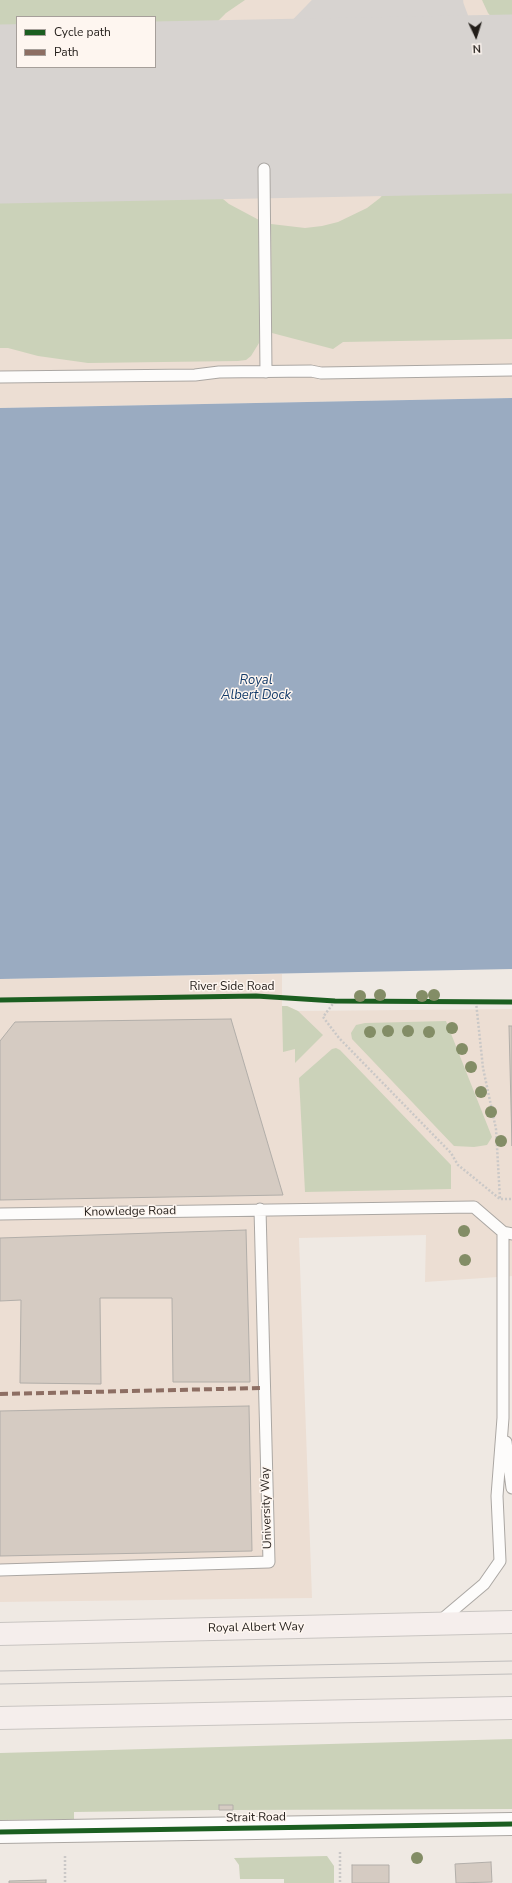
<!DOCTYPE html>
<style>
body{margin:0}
#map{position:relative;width:512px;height:1883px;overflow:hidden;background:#efe9e3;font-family:"Nunito Sans",sans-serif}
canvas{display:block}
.legend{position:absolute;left:16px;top:16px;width:140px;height:52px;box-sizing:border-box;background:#fef6f0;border:1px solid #a69f9a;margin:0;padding:5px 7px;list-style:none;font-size:12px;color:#221d19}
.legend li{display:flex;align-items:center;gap:8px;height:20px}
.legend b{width:20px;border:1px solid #a69f9a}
.north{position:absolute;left:456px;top:16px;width:40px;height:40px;-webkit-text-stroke:3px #fef6f0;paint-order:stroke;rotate:176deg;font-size:11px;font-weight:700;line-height:16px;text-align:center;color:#221d19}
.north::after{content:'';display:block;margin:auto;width:14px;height:18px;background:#221d19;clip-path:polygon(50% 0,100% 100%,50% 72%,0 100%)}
</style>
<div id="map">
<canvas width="512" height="1883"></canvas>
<ul class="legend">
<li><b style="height:5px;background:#1b5e20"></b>Cycle path</li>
<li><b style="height:5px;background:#8d6e63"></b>Path</li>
</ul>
<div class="north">N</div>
</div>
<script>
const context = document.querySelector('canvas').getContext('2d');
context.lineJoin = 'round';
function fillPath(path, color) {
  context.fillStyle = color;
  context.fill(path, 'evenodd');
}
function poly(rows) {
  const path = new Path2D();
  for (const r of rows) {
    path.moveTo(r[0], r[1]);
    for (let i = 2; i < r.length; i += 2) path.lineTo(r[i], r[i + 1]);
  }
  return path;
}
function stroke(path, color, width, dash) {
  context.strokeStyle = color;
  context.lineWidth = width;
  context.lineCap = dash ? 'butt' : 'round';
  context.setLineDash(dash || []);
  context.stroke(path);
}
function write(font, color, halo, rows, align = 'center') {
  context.font = font + ' "Nunito Sans",sans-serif';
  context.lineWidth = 3;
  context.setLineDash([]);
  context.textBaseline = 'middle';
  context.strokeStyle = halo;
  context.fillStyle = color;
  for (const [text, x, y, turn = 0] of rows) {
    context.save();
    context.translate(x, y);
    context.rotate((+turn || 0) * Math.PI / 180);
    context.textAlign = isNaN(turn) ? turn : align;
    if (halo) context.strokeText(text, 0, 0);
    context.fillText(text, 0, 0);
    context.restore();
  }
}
const built = poly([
 [0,0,512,0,512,398,0,408],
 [17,17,155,17,155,67,17,67],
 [282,974,282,1006,287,1006,298,1011,512,1009,512,1276,425,1282,426,1235,299,1238,312,1598,0,1602,0,979]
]);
const green = poly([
 [0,0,245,0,226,13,214,25,204,38,155,39,155,17,17,17,17,42,0,43],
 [482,0,512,0,512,33,498,24,488,13],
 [512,177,512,339,343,342,333,349,272,333,271,224,305,228,322,226,338,222,367,208,380,198,396,179],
 [207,182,217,194,229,204,259,220,260,333,259,343,251,356,246,360,238,361,88,363,38,356,8,348,0,348,0,186],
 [282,1006,287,1006,298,1011,323,1035,295,1063,295,1049,283,1052],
 [446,1021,492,1137,487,1145,474,1147,454,1146,352,1039,351,1033,356,1025,365,1023],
 [336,1048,340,1050,451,1165,451,1189,305,1192,299,1078,332,1049],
 [512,1739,512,1809,233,1810,233,1805,219,1805,219,1810,74,1812,74,1819,0,1820,0,1753],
 [327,1856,334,1866,334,1883,284,1883,284,1879,240,1879,239,1865,234,1858]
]);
const water = poly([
 [512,398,512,969,0,979,0,408]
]);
const taxiway = poly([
 [427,0,428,11,441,46,462,69,486,87,512,99],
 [198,110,230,105,252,98,273,88,296,68,362,0]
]);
const runway = poly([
 [0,114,512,104]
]);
const building = poly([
 [231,1019,283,1195,0,1200,0,1041,15,1022,231,1019],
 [509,1026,512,1026,512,1146,509,1026],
 [246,1230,250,1382,173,1382,172,1298,100,1298,101,1384,20,1383,21,1300,0,1301,0,1238,246,1230],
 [249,1406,252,1551,0,1556,0,1411,249,1406],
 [219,1805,233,1805,233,1810,219,1810,219,1805],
 [491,1862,492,1882,456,1883,455,1864,491,1862],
 [352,1865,389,1865,389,1883,352,1883,352,1865],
 [46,1880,46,1883,9,1883,9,1881,46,1880]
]);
const path = poly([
 [335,1001,323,1017,339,1038,451,1153,458,1165,500,1199],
 [476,1002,483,1068,496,1129,500,1199],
 [501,1199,512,1199],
 [340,1852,340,1883],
 [65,1856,65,1883]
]);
const lane = poly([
 [264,169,266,372],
 [0,377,195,375,219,372,311,371,321,373,512,370],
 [0,1214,474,1207,503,1232,512,1234],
 [506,1442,512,1488],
 [0,1570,269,1562,260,1209],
 [439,1622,484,1584,500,1561,497,1496,503,1418,503,1232]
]);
const street = poly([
 [0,1832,512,1824]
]);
const primary = poly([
 [0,1634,512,1622],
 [0,1718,512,1708]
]);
const tram = poly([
 [0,1671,512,1661],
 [0,1684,512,1674]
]);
const quiet = poly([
 [0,1394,263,1388]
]);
const cycleway = poly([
 [0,1000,256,996,335,1001,512,1002],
 [0,1832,512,1824]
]);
const trees = [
 [380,995],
 [434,995],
 [360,996],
 [422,996],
 [452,1028],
 [388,1031],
 [408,1031],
 [370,1032],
 [429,1032],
 [462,1049],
 [471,1067],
 [481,1092],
 [491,1112],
 [501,1141],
 [464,1231],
 [465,1260],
 [417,1858]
];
const streetNames = [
 ["River Side Road",232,987],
 ["Knowledge Road",130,1212,-1],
 ["University Way",267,1508,-92],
 ["Royal Albert Way",256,1628,-1],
 ["Strait Road",256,1818,-1]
];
const waterNames = [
 ["Royal",256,681],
 ["Albert Dock",256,696]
];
fillPath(built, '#ecded3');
fillPath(green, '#cbd2b9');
fillPath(water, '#9aabc1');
stroke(taxiway, '#d7d3d0', 72);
stroke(runway, '#d7d3d0', 179);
fillPath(building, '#d5cbc2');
stroke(building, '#b2aea9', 1);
stroke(lane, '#aba7a3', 13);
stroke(street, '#aba7a3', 24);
stroke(primary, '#c9c5c2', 24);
stroke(path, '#cac8c7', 2.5, [2, 2]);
stroke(lane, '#fdfcfb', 11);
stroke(street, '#fdfcfb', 22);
stroke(primary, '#f5eeec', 22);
stroke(tram, '#bfbdbc', 1);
stroke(quiet, '#8d6e63', 4, [8, 4]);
stroke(cycleway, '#1b5e20', 5);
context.fillStyle = '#838d66';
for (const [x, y] of trees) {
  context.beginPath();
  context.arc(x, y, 6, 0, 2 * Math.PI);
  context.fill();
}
write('12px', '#221d19', '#fef6f0', streetNames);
write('italic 13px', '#153c6a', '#fef6f0', waterNames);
</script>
